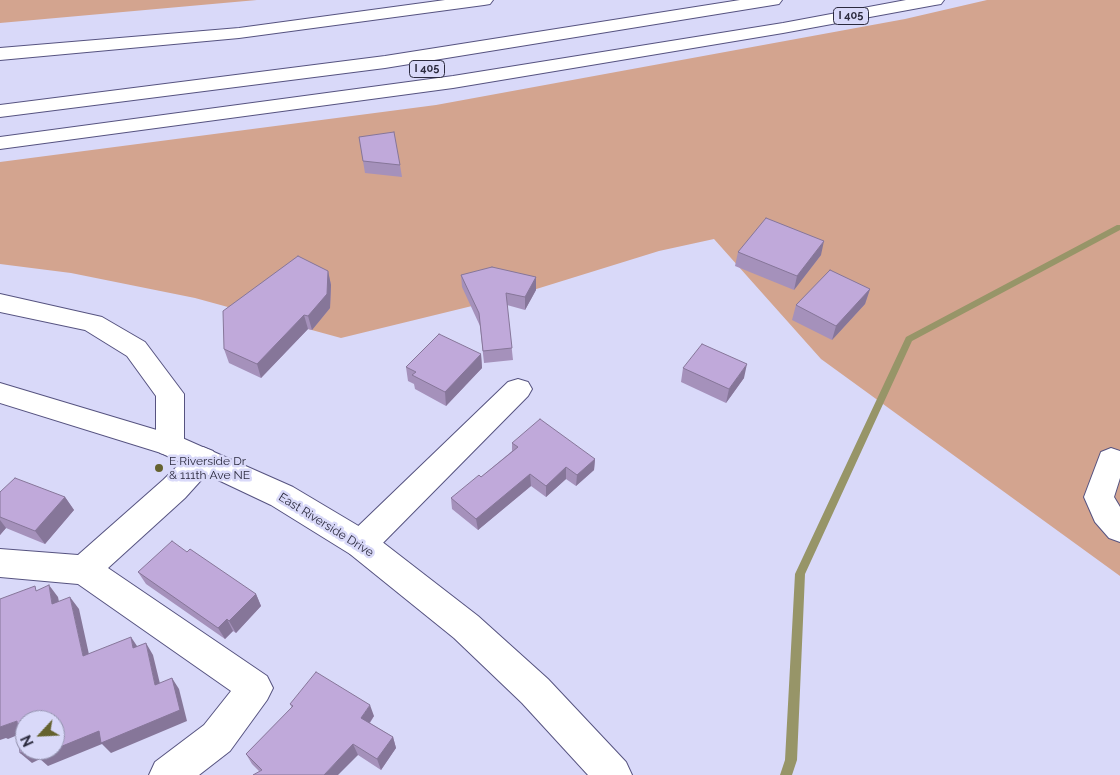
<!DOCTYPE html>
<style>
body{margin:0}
#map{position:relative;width:1120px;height:775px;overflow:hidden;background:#d9d9f9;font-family:Raleway,sans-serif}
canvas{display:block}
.north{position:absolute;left:15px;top:710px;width:50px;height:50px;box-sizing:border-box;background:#d9d9f9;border:1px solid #9493af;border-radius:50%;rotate:245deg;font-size:14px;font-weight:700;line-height:20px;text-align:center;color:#2c2b3f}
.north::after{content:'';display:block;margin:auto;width:18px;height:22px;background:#65622f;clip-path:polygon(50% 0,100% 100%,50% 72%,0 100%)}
</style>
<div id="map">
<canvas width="1120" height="775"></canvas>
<div class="north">N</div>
</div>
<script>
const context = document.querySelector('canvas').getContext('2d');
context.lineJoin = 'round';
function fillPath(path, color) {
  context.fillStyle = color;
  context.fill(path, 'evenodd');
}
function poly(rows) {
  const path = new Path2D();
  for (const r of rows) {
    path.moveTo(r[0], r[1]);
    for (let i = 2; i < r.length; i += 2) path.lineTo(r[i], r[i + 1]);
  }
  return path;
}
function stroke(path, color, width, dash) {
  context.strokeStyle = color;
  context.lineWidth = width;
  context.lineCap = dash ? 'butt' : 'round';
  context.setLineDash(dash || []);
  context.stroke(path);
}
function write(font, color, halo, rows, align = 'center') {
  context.font = font + ' Raleway,sans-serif';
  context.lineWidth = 5;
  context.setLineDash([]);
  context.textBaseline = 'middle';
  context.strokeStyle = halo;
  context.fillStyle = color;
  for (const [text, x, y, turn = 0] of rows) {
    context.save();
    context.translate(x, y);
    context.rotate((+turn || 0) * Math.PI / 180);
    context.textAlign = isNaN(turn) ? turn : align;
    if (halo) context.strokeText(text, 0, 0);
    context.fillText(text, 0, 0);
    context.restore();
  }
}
const green = poly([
 [0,0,257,0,0,23],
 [987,0,1120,0,1120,576,821,359,714,239,659,251,517,295,341,338,195,298,71,273,0,264,0,162,436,105,905,19]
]);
const stream = poly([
 [1117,225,1120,225,1120,230,912,341,805,574,797,760,792,775,780,775,785,760,795,574,906,337,1117,225]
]);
const minor = poly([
 [0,294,102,317,145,342,184,394,184,445,180,453,170,456,160,453,156,445,156,396,127,356,85,330,0,312,0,294],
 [518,379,528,382,532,389,528,396,372,554,361,557,350,554,345,544,350,534,508,382,518,379],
 [203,447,213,451,218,459,213,467,185,498,108,568,267,676,273,688,267,700,230,751,199,775,149,775,155,762,204,725,231,691,78,584,0,577,0,549,78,555,163,480,193,451,203,447],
 [1111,448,1120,451,1120,478,1114,497,1120,507,1120,542,1109,538,1095,522,1084,497,1101,452,1111,448]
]);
const major = poly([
 [0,383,180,437,293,487,372,534,478,616,548,679,626,762,632,775,588,775,522,703,454,638,350,554,271,505,161,453,0,403,0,383]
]);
const highway = poly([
 [445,0,493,0,490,4,484,5,239,38,0,60,0,48,239,28,445,0],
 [740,0,782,0,779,4,773,5,385,68,0,117,0,105,385,56,740,0],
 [906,0,944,0,941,4,935,5,783,33,453,88,0,149,0,137,453,76,783,23,906,0]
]);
const wall = poly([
 [359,137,400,165,402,177,365,173],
 [738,252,821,255,794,290,735,266],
 [328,271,331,285,330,308,312,330,308,329,261,378,229,363,224,349],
 [461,275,536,277,536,290,525,310,507,305,513,360,484,363,480,326,462,287],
 [870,289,865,304,832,340,792,320,796,305],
 [481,354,482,368,446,406,415,389,414,384,408,381,406,367],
 [683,368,744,378,726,403,681,382],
 [512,443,595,459,594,470,576,486,566,479,546,497,531,486,478,530,452,509,451,498,481,477,512,451],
 [0,492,65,497,74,510,45,544,6,528,0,535],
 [187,552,256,594,261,606,236,633,233,631,225,639,146,584,138,572],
 [290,704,374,716,370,723,393,737,396,748,381,770,358,755,259,771,252,764,246,754,292,708]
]);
const shadedWall = poly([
 [824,241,821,255,794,290,797,276],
 [328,271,331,285,330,308,312,330,308,316],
 [536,277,536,290,525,310,525,297],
 [870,289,865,304,832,340,836,326],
 [304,315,308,329,261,378,257,364],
 [481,354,482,368,446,406,445,392],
 [747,364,744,378,726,403,729,389],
 [595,459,594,470,576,486,577,475],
 [566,467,566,479,546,497,546,486],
 [530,474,531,486,478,530,476,519],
 [65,497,74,510,45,544,35,531],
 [0,520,6,528,0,535],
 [49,585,58,597,62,616,52,604],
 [256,594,261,606,236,633,229,621],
 [70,597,79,609,92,668,83,656],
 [227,619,233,631,225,639,218,628],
 [131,637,139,649,133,648],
 [146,643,153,655,163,696,155,685],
 [172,678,179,689,187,721,111,753,102,744,48,766,40,759,32,763,20,753,27,750,55,750,55,749],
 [370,705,374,716,365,729,361,718],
 [17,721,25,732,8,739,6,738,0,740,0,727],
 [393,737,396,748,381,770,377,759],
 [353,744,358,755,338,775,324,775]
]);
const building = poly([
 [394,132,400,165,363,161,359,137,394,132],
 [766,218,824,241,797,276,738,252,766,218],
 [298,256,328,271,327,294,308,316,304,315,257,364,224,349,223,311,298,256],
 [492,267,536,277,525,297,506,293,512,348,483,351,479,313,461,275,492,267],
 [830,270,870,289,836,326,796,305,830,270],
 [439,334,481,354,445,392,412,375,416,372,406,367,439,334],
 [702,344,747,364,729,389,683,368,702,344],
 [540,419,595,459,577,475,566,467,546,486,530,474,476,519,451,498,479,475,481,477,518,447,512,443,540,419],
 [15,478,65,497,35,531,0,517,0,492,15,478],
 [172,541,187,552,190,549,256,594,229,621,227,619,218,628,138,572,172,541],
 [49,585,52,604,70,597,83,656,131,637,133,648,146,643,155,685,172,678,180,710,101,743,99,731,55,749,55,720,25,720,25,750,27,750,20,753,17,721,0,727,0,599,35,586,36,591,49,585],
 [316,672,370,705,361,718,393,737,377,759,353,744,324,775,253,775,262,770,246,754,293,706,290,704,316,672],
 [36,750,53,750,37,756,36,750]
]);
const markers = [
 [159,468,5,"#65622f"]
];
const shields = [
 [851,16,35],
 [427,69,35]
];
const shieldNames = [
 ["I 405",851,16],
 ["I 405",427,69]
];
const poiNames = [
 ["E Riverside Dr",169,461],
 ["& 111th Ave NE",169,475]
];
const streetNames = [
 ["East Riverside Drive",326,525,32]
];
fillPath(green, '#d3a48f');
fillPath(stream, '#979568');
stroke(minor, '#565380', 2);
stroke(major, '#565380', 2);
stroke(highway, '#565380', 2);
fillPath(minor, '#fff');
fillPath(major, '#fff');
fillPath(highway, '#fff');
fillPath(wall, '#a591bb');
fillPath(shadedWall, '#867699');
fillPath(building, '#c0a9da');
stroke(building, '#867699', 1);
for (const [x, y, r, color] of markers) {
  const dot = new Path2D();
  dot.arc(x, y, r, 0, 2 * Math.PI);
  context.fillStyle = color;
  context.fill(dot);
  stroke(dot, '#d9d9f9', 2);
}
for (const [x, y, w] of shields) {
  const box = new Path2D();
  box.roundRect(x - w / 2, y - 8.5, w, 17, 4);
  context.fillStyle = '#d9d9f9';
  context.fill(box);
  stroke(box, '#2c2b3f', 1);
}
write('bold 11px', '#2c2b3f', null, shieldNames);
write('12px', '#2c2b3f', '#d9d9f9', poiNames, 'left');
write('12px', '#2c2b3f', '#d9d9f9', streetNames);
</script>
